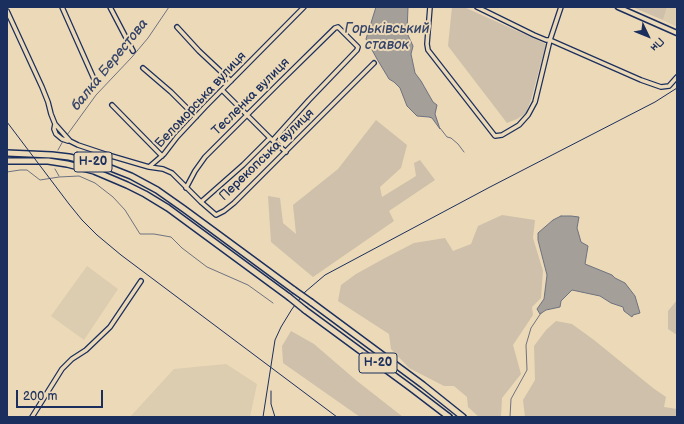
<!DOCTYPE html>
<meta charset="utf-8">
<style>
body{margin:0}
#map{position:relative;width:684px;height:424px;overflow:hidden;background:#ecd9b7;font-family:"Balsamiq Sans",sans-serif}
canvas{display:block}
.frame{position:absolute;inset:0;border:8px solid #1b2f5e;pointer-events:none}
.north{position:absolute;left:628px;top:16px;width:40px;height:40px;-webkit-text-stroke:3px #ecd9b7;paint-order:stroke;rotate:133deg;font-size:11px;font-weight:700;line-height:16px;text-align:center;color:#1b2f5e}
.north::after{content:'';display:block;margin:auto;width:14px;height:18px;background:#1b2f5e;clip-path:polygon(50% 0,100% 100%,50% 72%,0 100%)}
.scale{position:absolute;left:16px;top:390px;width:87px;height:18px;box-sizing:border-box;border:2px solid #1b2f5e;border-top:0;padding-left:5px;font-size:12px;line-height:14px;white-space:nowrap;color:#1b2f5e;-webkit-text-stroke:3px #ecd9b7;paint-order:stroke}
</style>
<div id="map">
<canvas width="684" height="424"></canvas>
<div class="frame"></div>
<div class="north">Пн</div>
<div class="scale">200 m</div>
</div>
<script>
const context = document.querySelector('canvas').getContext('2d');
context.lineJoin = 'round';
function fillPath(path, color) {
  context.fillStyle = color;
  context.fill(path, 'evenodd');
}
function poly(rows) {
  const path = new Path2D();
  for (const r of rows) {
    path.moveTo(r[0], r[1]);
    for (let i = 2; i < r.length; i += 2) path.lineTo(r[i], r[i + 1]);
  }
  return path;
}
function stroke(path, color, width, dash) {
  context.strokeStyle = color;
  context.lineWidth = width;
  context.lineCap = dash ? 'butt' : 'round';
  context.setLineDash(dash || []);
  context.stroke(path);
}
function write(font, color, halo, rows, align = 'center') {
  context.font = font + ' "Balsamiq Sans",sans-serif';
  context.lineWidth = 4;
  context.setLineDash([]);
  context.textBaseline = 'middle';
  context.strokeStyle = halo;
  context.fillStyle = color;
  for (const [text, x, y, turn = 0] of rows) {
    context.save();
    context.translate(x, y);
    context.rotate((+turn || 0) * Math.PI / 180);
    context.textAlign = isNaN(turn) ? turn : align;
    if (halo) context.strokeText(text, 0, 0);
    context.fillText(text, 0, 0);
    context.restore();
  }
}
const built = poly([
 [667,7,677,7,677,27,663,20],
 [87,266,118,289,84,340,51,316],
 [226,364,257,384,250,417,130,417,174,369]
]);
const green = poly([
 [452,7,464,7,546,44,531,100,526,113,517,119,507,123,448,46],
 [632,7,667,7,663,20],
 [376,120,407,145,401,168,380,187,382,197,416,176,414,163,420,160,435,180,389,211,394,221,313,277,271,242,268,196,280,198,283,223,296,234,293,205,338,169],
 [502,215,535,220,533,238,543,271,541,298,532,307,533,315,513,345,521,374,502,398,501,417,479,417,468,407,467,397,454,386,444,386,409,368,391,349,389,334,338,301,341,285,356,274,385,258,414,243,445,238,453,251,471,244,478,226],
 [677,300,677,335,668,329,668,311],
 [556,321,572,324,594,340,653,388,666,397,664,407,677,409,677,417,525,417,523,400,535,380,534,346,546,330],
 [291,331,314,344,357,381,403,417,360,417,283,363,282,346]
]);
const water = poly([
 [376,7,408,7,407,33,413,46,411,54,415,73,421,81,433,102,437,105,435,114,440,129,432,118,429,117,417,116,407,106,400,88,394,82,389,79,377,59,366,39,376,7],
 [561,216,571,216,579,217,577,228,581,242,588,246,585,264,612,275,615,278,625,283,635,296,640,313,633,315,632,317,624,311,623,307,611,303,600,296,572,290,561,301,560,307,546,310,540,314,537,309,544,299,547,275,538,240,538,233,553,220,561,216]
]);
const stream = poly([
 [440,128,447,137,451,138,458,144,464,152],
 [67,135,96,95,132,57,148,38,169,7],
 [58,150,63,141],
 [55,169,59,176],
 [7,172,20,170,27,170,40,180,59,177,79,176,95,183,113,197,125,210,140,234,154,234,171,237,182,248,207,267,248,285,273,303],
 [510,417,511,399,527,370,526,345,531,328,541,313]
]);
const minor = poly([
 [62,7,94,79],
 [110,7,133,51],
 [430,7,427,44,428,50,495,136,502,135,519,125,528,115,535,102,550,40,561,7],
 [477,7,534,35,546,40,550,40,641,80,661,87,669,86,677,77],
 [7,11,42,87,48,102,51,114,55,124,70,141,78,145,108,155],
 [177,27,199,51,231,81],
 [143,68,171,92,196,117],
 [222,90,270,138,286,152],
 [112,105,162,156],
 [55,124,54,129,56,134,62,139,68,141],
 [103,165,108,155,149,167,164,154,177,137,205,107,304,7],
 [149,167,163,169,172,173,201,202,216,215,224,211,234,203,374,63],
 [186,188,195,171,205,157,278,84,335,28,338,27,358,47,357,50,309,100,273,140],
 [201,202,243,165,270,138],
 [32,417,62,369,72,359,86,350,110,327,141,281]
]);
const tertiary = poly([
 [618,7,677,33]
]);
const primary = poly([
 [7,153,52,155,69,157,103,165,131,176,157,190,184,209,294,290],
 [7,161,48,161,67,164,94,171,127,185,145,194,168,208,289,297],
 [311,302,423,385,463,417],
 [305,310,411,388,449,417]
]);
const rail = poly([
 [7,122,69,204,82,220,97,235,121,255,337,417],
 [271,391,271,404,275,417],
 [263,417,275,340,281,327,292,309,305,292,325,275,490,187,655,102,677,88]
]);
const primaryBridge = poly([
 [294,290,311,302],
 [289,297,305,310]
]);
const shields = [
 [93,162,38],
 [378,363,38]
];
const shieldNames = [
 ["Н-20",93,162],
 ["Н-20",378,363]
];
const streetNames = [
 ["Тесленка вулиця",251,97,-45],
 ["Беломорська вулиця",201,100,-47],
 ["Перекопська вулиця",267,155,-44]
];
const waterNames = [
 ["Горьківський",387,29],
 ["ставок",387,45],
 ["балка Берестова",110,65,-51]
];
fillPath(built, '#dcccb0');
fillPath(green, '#cec0aa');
fillPath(water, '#a49f98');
stroke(water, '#6d7281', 1);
stroke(stream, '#6d7281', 1);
stroke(minor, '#1b2f5e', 6);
stroke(tertiary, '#1b2f5e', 7);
stroke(primary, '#1b2f5e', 8);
stroke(minor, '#ecd9b7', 3.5);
stroke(tertiary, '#ecd9b7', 4);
stroke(primary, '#ecd9b7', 5);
stroke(rail, '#1b2f5e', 1);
stroke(primaryBridge, '#1b2f5e', 8, []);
stroke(primaryBridge, '#ecd9b7', 5);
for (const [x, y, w] of shields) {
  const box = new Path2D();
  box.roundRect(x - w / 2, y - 10, w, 20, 3);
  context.fillStyle = '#ecd9b7';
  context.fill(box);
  stroke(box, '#1b2f5e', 1);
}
write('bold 12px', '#1b2f5e', null, shieldNames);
write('13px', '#1b2f5e', '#ecd9b7', streetNames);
write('italic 14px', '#36456a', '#ecd9b7', waterNames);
</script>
